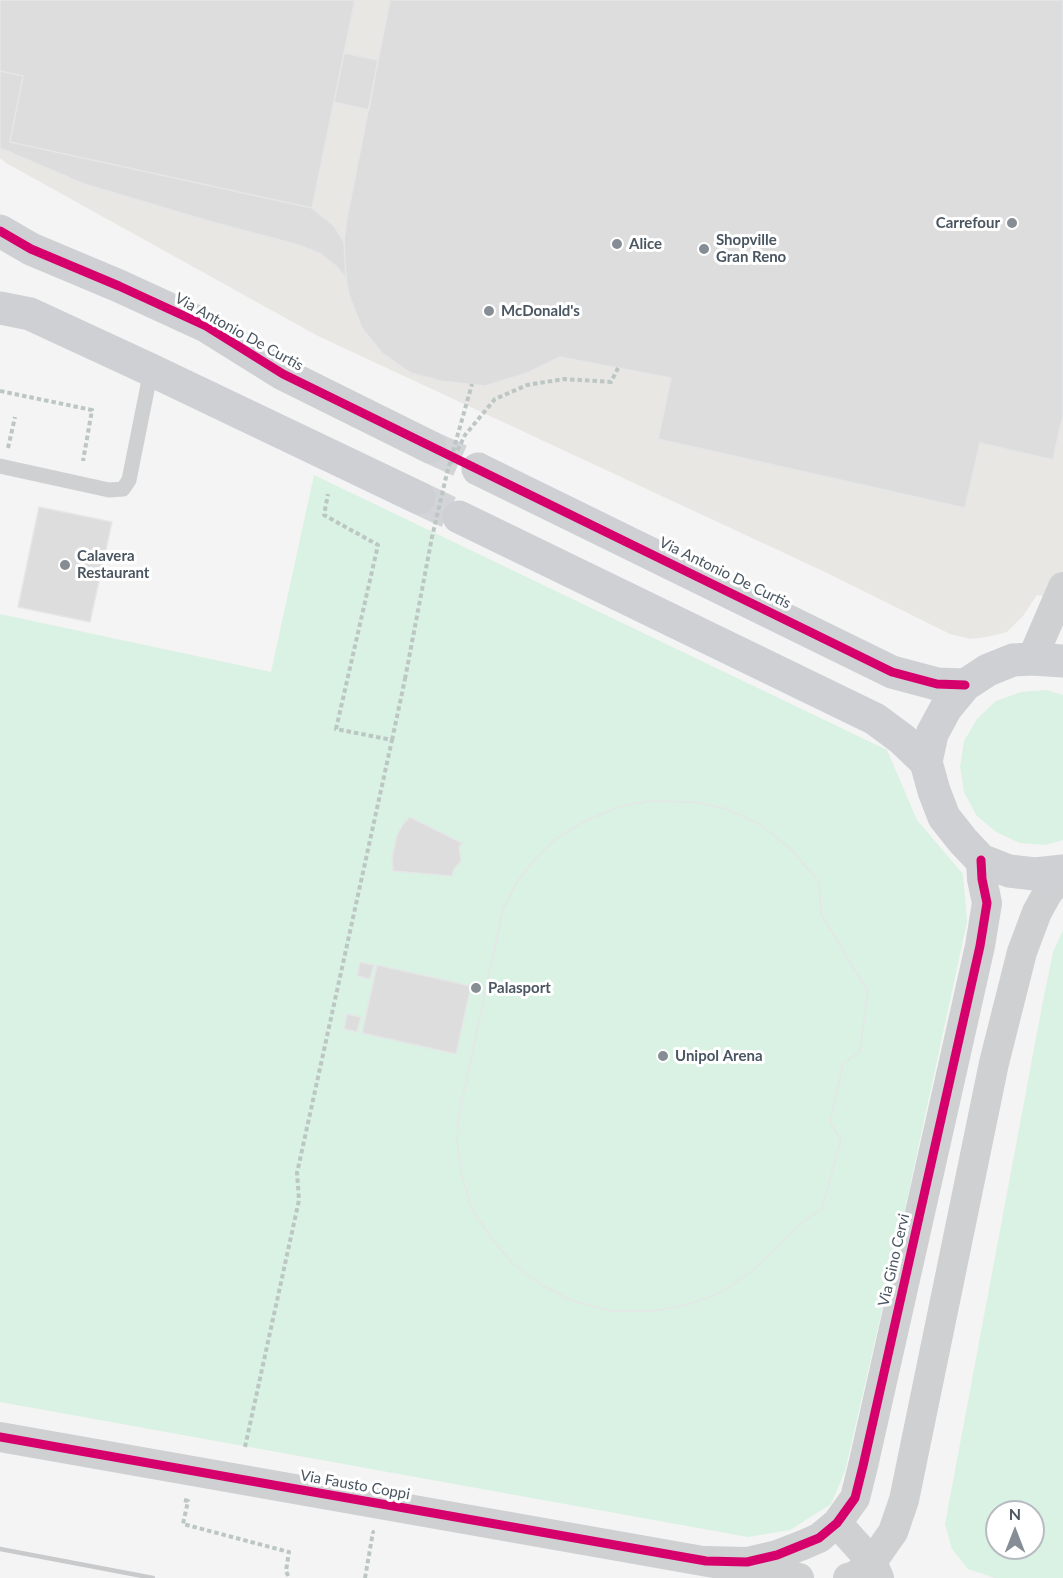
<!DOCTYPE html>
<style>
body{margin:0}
#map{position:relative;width:1063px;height:1578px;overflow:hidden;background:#f4f4f4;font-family:Lato,sans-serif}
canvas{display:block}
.north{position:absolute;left:985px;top:1500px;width:60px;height:60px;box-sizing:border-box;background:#fff;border:2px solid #b7bbc0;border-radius:50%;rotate:0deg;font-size:16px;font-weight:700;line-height:24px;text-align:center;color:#4a5661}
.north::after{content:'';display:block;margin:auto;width:21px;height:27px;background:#868d94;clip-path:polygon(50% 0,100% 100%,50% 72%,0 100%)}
</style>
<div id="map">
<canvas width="1063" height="1578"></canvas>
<div class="north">N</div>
</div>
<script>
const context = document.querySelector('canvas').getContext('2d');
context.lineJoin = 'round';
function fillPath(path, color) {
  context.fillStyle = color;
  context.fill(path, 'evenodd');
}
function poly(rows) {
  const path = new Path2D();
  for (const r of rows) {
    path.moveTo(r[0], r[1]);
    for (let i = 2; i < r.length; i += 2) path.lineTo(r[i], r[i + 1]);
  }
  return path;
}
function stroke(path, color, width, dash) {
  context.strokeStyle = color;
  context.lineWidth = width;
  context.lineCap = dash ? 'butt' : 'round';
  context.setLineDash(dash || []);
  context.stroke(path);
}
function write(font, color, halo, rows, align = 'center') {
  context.font = font + ' Lato,sans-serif';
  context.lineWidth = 6;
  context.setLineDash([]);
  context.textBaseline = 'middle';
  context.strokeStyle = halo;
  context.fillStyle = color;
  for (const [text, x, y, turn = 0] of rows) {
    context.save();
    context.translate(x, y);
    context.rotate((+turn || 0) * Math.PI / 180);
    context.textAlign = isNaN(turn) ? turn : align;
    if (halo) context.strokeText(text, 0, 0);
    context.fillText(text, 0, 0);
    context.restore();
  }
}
const commercial = poly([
 [0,0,1063,0,1063,600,1037,595,1023,616,1007,632,987,637,970,639,950,634,825,572,318,336,6,163,0,158]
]);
const green = poly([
 [314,475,887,750,917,820,963,874,967,922,900,1232,845,1471,831,1504,790,1530,748,1537,0,1402,0,614,271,672],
 [1047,690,1063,695,1063,840,1045,845,1020,843,996,832,976,815,964,792,960,767,964,741,977,719,996,701,1021,692],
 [1063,930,1063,1578,995,1578,968,1569,952,1549,945,1524,1042,1006,1053,952],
 [997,1512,1033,1512,1033,1548,997,1548]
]);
const building = poly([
 [0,0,355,0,312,208,10,142,23,76,0,71,0,0],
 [390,0,1063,0,1063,415,1053,460,980,443,965,508,658,439,671,378,560,357,527,373,485,386,441,381,411,373,382,353,362,328,349,295,346,278,344,242,347,218,390,0],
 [344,53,378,60,369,110,334,102,344,53],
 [0,71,23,76,10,142,312,208,334,226,344,242,346,278,336,266,321,254,299,245,212,222,84,184,0,148,0,71],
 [39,507,112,522,90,622,18,607,39,507],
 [648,801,696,802,727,809,761,825,793,851,819,882,821,914,868,992,860,1051,843,1064,830,1122,841,1139,822,1209,804,1221,753,1270,720,1293,686,1305,654,1311,611,1311,570,1300,542,1285,512,1263,492,1239,472,1209,462,1176,457,1142,459,1115,503,909,516,883,536,858,553,841,583,822,618,807,648,801],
 [648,801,696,802,727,809,761,825,793,851,819,882,821,914,868,992,860,1051,843,1064,830,1122,841,1139,822,1209,804,1221,753,1270,720,1293,686,1305,654,1311,611,1311,570,1300,542,1285,512,1263,492,1239,472,1209,462,1176,457,1142,459,1115,503,909,516,883,536,858,553,841,583,822,618,807,648,801],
 [410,817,462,843,459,848,461,861,454,869,452,876,393,871,392,858,397,835,403,824,410,817],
 [360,962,374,965,370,979,357,976,360,962],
 [377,965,471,986,456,1054,362,1033,377,965],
 [347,1014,361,1017,357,1032,344,1029,347,1014]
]);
const secondaryTunnel = poly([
 [430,447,478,469],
 [419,498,459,517]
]);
const path = poly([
 [0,391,92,410,83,461],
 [8,448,15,417],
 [392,740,405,679],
 [245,1447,299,1200,297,1173,392,740,336,729,378,545,324,515,328,494],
 [184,1500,188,1501,183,1524,289,1552,286,1571,289,1578],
 [365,1578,373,1532,372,1532]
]);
const lane = poly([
 [0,466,109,490,123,489,129,480,151,370]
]);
const street = poly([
 [1032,659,1063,587],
 [0,1437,799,1578],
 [837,1523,872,1562,879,1578],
 [706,1561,747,1562,777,1555,803,1545,819,1538,837,1523,855,1498,863,1466,980,946,987,903,982,879,981,860],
 [848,1578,855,1576,872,1562,893,1532,904,1500,994,1063,1022,952,1037,912,1047,894,1063,873]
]);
const secondary = poly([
 [0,231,31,249,119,286,206,326,283,374,430,447],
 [0,308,30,314,151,370,419,498],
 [478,469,892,672,937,684,965,685],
 [459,517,875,719,902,739,926,762],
 [1063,661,1032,659,1013,660,988,670,965,685,946,708,932,734,926,762,934,791,944,817,963,841,981,860,1009,871,1035,874,1063,871]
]);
const rail = poly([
 [0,1549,153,1578]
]);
const pathBridge = poly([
 [451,464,465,435,495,399,527,385,564,379,611,382,618,368],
 [405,679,432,537,447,473,472,384]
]);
const cycleway = poly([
 [0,231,31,249,119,286,206,326,283,374,892,672,937,684,965,685],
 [0,1437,706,1561,747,1562,777,1555,819,1538,837,1523,855,1498,863,1466,980,946,987,903,982,879,981,860]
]);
const markers = [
 [1012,223,6,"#868d94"],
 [617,244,6,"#868d94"],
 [704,249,6,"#868d94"],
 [489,311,6,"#868d94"],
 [65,565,6,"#868d94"],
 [476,988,6,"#868d94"],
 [663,1056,6,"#868d94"]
];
const poiNames = [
 ["Carrefour",1000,223,"right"],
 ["Shopville",716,240],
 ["Gran Reno",716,257],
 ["Alice",629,244],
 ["McDonald's",501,311],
 ["Calavera",77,556],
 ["Restaurant",77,573],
 ["Palasport",488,988],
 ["Unipol Arena",675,1056]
];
const streetNames = [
 ["Via Antonio De Curtis",239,332,29],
 ["Via Antonio De Curtis",725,573,26],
 ["Via Gino Cervi",894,1260,-77],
 ["Via Fausto Coppi",355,1485,10]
];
fillPath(commercial, '#e8e7e3');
fillPath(green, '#d9f2e3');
fillPath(building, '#ddddde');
stroke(building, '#e5e6e7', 1.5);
stroke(secondaryTunnel, '#d2d4d7', 33, [33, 16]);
stroke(path, '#bcc7c4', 4, [4.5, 3]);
stroke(lane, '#ced0d2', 15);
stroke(street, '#ced0d2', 30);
stroke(secondary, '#ced0d4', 33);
stroke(rail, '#c9cacc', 4.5);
stroke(pathBridge, '#bcc7c4', 4, [4.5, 3]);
stroke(cycleway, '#d6006c', 9);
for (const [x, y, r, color] of markers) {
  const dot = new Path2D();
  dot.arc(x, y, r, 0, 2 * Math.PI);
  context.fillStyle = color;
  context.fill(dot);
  stroke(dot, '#fff', 2);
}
write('bold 15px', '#4a5661', '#fff', poiNames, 'left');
write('15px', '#4a5661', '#fff', streetNames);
</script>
